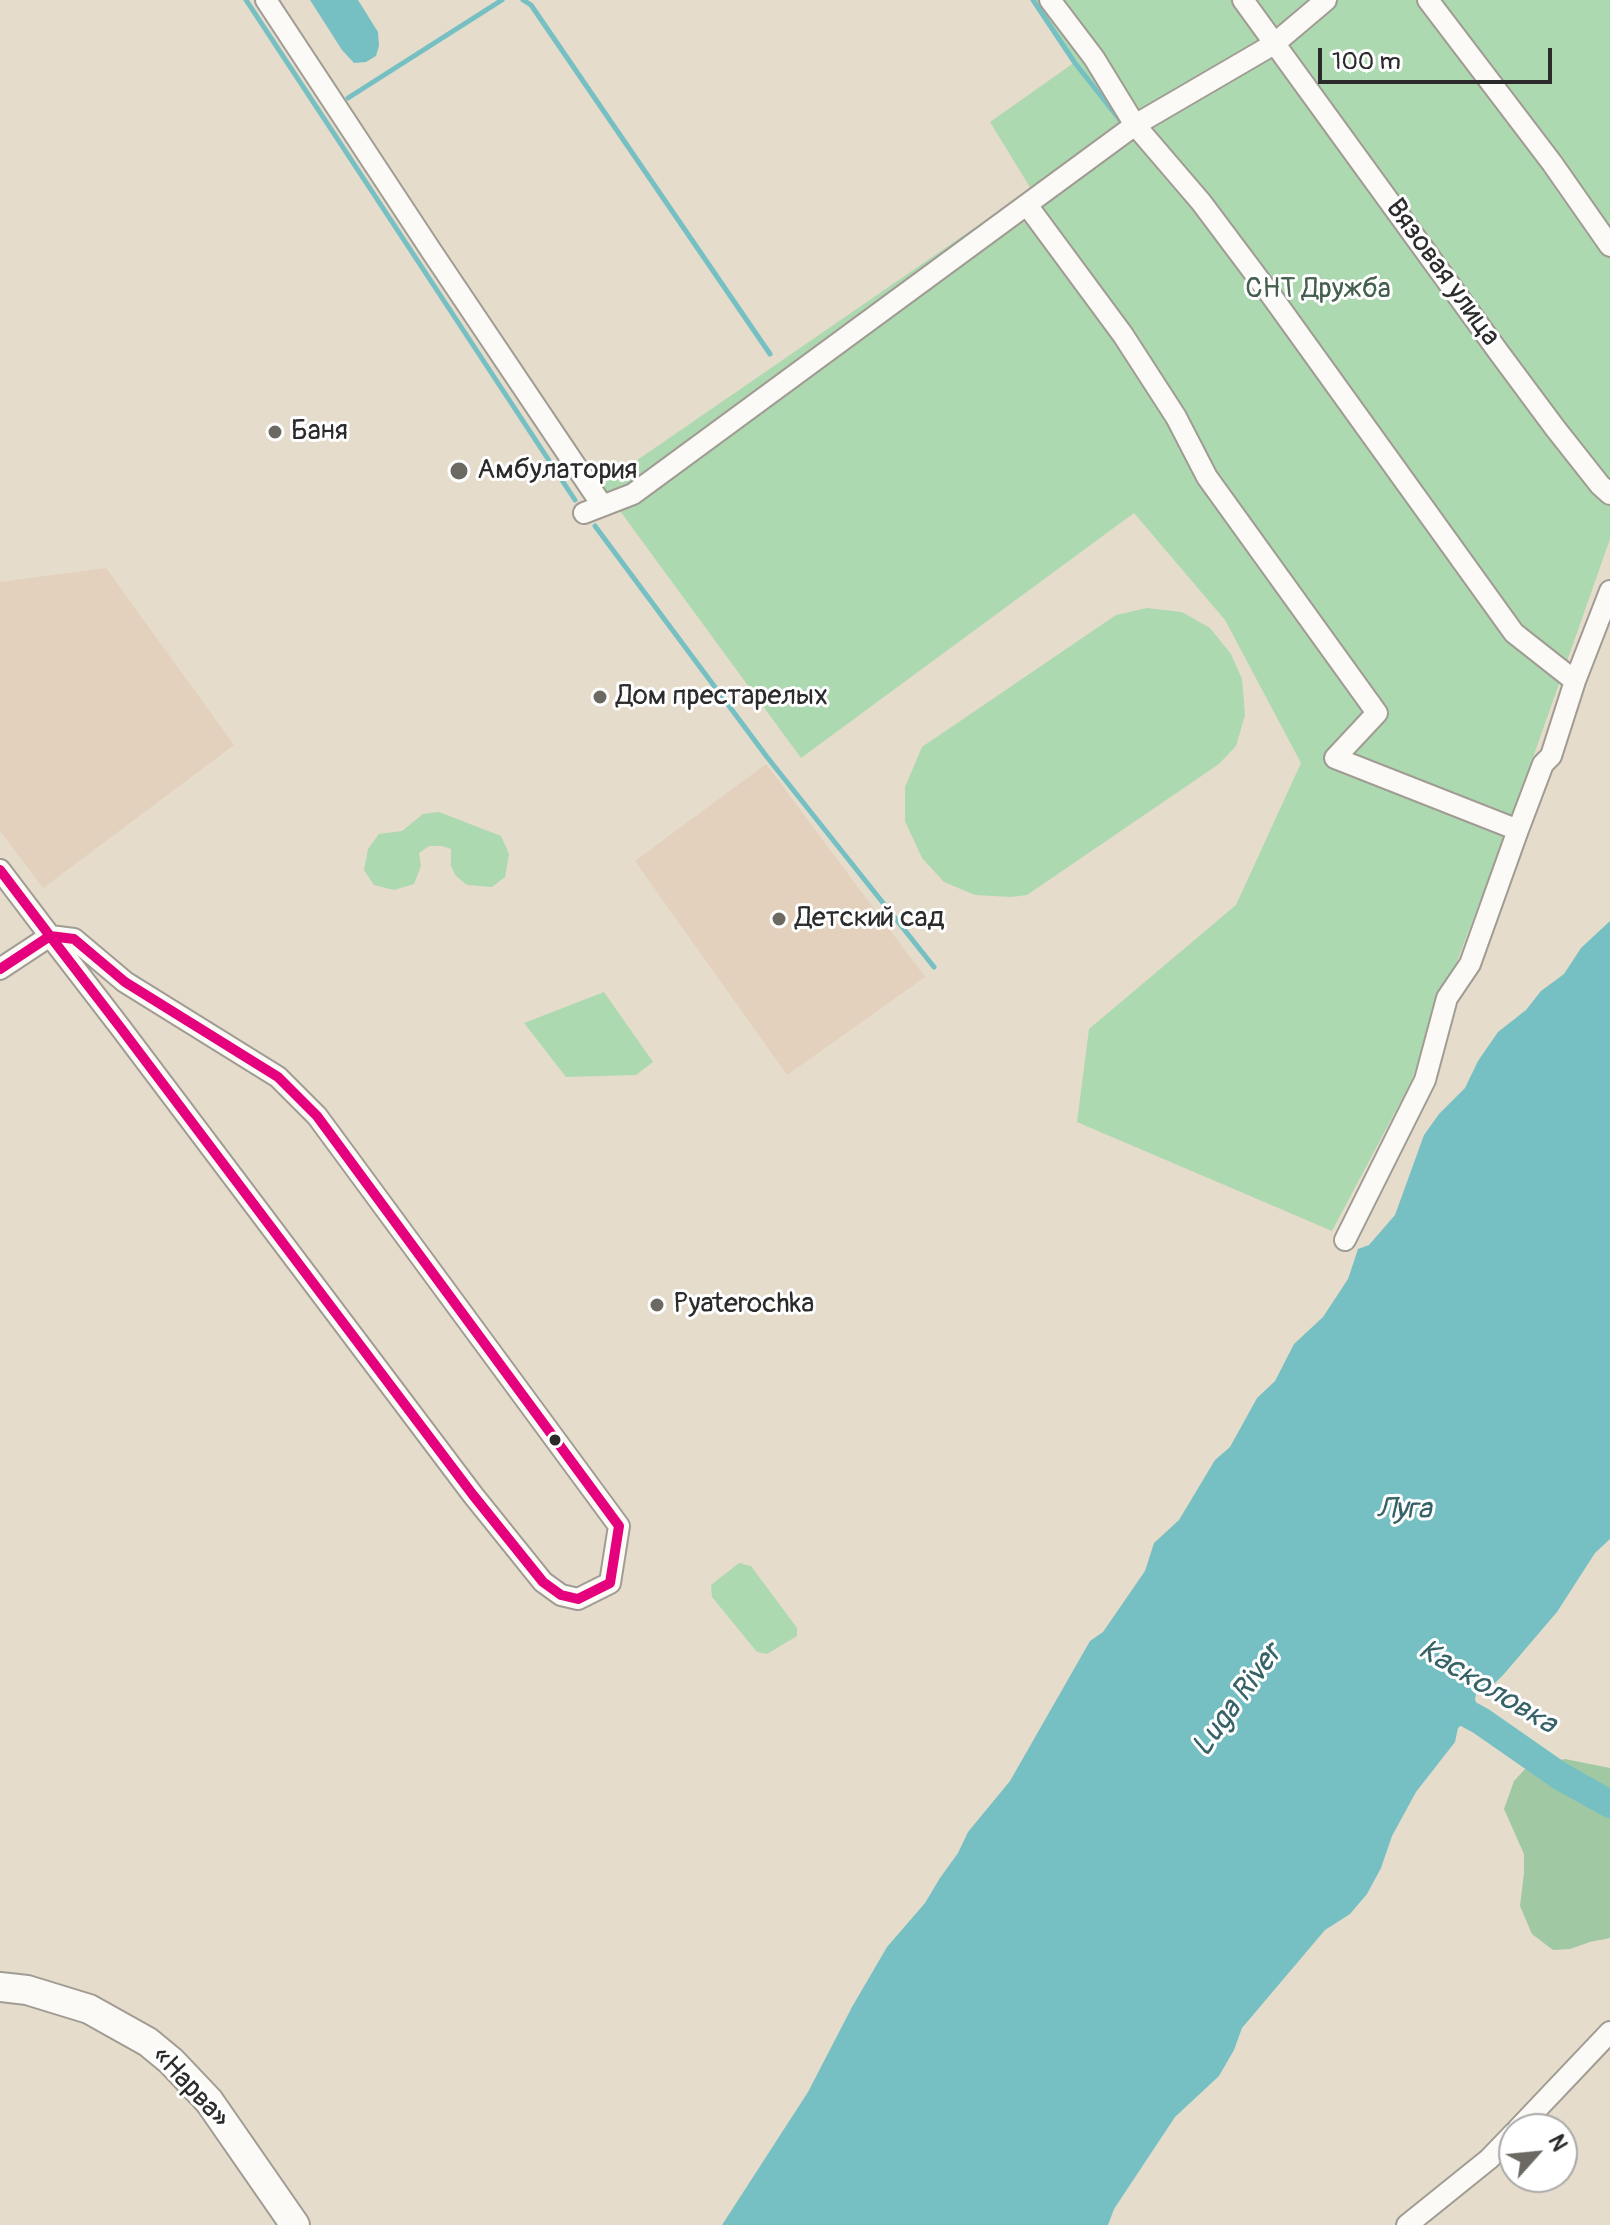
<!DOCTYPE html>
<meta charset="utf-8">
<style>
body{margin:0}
#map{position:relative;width:1610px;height:2225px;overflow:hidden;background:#e5dccb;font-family:Pangolin,sans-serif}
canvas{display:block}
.north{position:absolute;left:1498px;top:2113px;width:80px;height:80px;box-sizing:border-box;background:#fff;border:2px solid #aaa;border-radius:50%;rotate:63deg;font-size:22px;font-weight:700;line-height:32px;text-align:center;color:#2b2b2b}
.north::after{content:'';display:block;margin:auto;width:28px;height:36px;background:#6c6963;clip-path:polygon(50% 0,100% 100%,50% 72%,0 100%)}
.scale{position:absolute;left:1318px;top:48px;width:234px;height:36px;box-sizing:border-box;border:4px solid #2b2b2b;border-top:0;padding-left:10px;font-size:24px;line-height:28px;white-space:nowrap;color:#2b2b2b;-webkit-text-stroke:6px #fff;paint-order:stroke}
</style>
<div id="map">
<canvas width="1610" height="2225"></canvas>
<div class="north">N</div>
<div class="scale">100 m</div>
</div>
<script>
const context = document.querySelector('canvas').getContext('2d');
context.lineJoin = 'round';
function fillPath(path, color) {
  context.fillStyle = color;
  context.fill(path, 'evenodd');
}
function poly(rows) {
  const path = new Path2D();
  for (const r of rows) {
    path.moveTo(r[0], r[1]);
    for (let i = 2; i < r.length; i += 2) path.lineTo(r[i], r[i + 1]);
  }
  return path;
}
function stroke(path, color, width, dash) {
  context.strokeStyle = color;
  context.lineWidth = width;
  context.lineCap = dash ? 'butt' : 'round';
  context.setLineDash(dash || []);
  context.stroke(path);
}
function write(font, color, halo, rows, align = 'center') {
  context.font = font + ' Pangolin,sans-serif';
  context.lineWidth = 6;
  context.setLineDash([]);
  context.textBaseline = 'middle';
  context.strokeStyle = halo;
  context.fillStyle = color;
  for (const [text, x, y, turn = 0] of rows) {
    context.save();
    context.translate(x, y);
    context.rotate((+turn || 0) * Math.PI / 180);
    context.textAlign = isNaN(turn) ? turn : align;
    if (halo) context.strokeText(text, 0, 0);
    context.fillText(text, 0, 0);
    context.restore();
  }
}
const built = poly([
 [106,568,234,745,43,888,0,831,0,582],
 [766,764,925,977,787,1075,635,861]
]);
const green = poly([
 [1033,0,1610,0,1610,539,1511,820,1410,1084,1332,1231,1077,1122,1089,1029,1236,905,1301,763,1225,620,1134,513,801,758,601,485,1031,189,990,122,1075,62],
 [1147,608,1182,612,1210,628,1231,654,1242,679,1245,715,1236,746,1219,764,1027,895,1011,897,975,895,944,882,922,858,905,821,905,787,922,747,1116,615],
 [439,812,501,836,509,854,505,877,492,887,467,885,456,876,451,866,451,849,442,846,429,846,419,853,421,866,414,884,394,890,374,885,364,870,368,849,379,834,402,831,423,814],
 [604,992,653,1062,636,1075,566,1077,524,1023],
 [739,1563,751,1566,797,1628,797,1636,767,1654,757,1652,712,1597,711,1585]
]);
const forest = poly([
 [1565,1759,1610,1768,1610,1938,1590,1942,1570,1949,1553,1950,1532,1934,1520,1906,1524,1873,1524,1854,1504,1809,1514,1781,1527,1767]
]);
const water = poly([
 [310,0,358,0,378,32,379,46,376,56,366,62,354,63,342,50],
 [1610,921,1610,1539,1595,1553,1557,1612,1504,1674,1492,1686,1477,1690,1475,1699,1481,1721,1465,1722,1458,1728,1455,1742,1416,1792,1392,1836,1381,1868,1367,1894,1350,1914,1325,1930,1242,2028,1234,2050,1219,2076,1175,2117,1114,2209,1108,2225,722,2225,808,2092,852,2007,887,1947,925,1903,940,1878,958,1853,968,1832,1010,1781,1090,1641,1103,1632,1145,1571,1154,1543,1179,1520,1215,1460,1230,1447,1257,1398,1275,1381,1294,1344,1323,1317,1348,1279,1358,1249,1369,1245,1395,1215,1424,1135,1439,1114,1465,1088,1478,1061,1498,1032,1526,1010,1541,991,1564,974,1581,948]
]);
const stream = poly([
 [246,0,575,500],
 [523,0,531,5,770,354],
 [1033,0,1075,63,1120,120],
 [348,98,502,0],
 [595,526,767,757,934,967]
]);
const river = poly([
 [1448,1703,1481,1721,1560,1776,1610,1804]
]);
const minor = poly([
 [266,0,432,252,602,505],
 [1243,0,1500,354,1555,428,1600,485,1610,494],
 [1428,0,1552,163,1610,246],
 [1027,205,1123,335,1176,417,1207,477,1377,713,1335,758,1518,830,1543,764,1551,756,1575,681,1514,633,1273,298,1201,202,1135,125,1094,58,1050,0],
 [584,513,633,494,1135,125,1274,44,1326,0],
 [1575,681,1610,591],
 [0,870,50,936,120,1027,473,1495,543,1582,561,1595,578,1599,610,1583,619,1526,317,1116,278,1077,125,982,74,939,50,936,0,969],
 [1345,1240,1425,1080,1447,998,1470,964,1518,830],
 [1518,2129,1610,2032],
 [1407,2225,1489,2159,1514,2133]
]);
const highway = poly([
 [0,1987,27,1990,89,2009,148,2042,171,2061,209,2101,295,2225]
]);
const bus1 = poly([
 [0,870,50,936,120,1027,473,1495,543,1582,561,1595,578,1599,610,1583,619,1526,317,1116,278,1077,125,982,74,939,50,936,0,969]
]);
const markers = [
 [275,432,8,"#6c6963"],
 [459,471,10,"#6c6963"],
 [600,697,8,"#6c6963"],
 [779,919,8,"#6c6963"],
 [657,1305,8,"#6c6963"],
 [555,1440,7,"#2b2b2b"]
];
const streetNames = [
 ["Вязовая улица",1442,273,54],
 ["«Нарва»",190,2088,47]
];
const parkNames = [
 ["СНТ Дружба",1318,290]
];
const poiNames = [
 ["Баня",291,432],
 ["Амбулатория",477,471],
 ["Дом престарелых",616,697],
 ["Детский сад",795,919],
 ["Pyaterochka",673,1305]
];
const waterNames = [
 ["Луга",1404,1510],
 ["Касколовка",1487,1688,31],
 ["Luga River",1238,1701,-54]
];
fillPath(built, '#e3d1bd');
fillPath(green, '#add9b1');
fillPath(forest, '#a0c8a3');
fillPath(water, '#76c0c4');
stroke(stream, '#76c0c4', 5);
stroke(river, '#76c0c4', 28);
stroke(minor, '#a19c93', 24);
stroke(highway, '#a19c93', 32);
stroke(minor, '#fbfaf7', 20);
stroke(highway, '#fbfaf7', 28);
stroke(bus1, '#e5007d', 10);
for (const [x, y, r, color] of markers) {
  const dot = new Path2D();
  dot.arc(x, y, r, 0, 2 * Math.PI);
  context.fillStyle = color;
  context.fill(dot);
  stroke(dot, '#fff', 3);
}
write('28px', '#2b2b2b', '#fff', streetNames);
write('28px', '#445f4d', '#fff', parkNames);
write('28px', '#2b2b2b', '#fff', poiNames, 'left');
write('italic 30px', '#366267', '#fff', waterNames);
</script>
